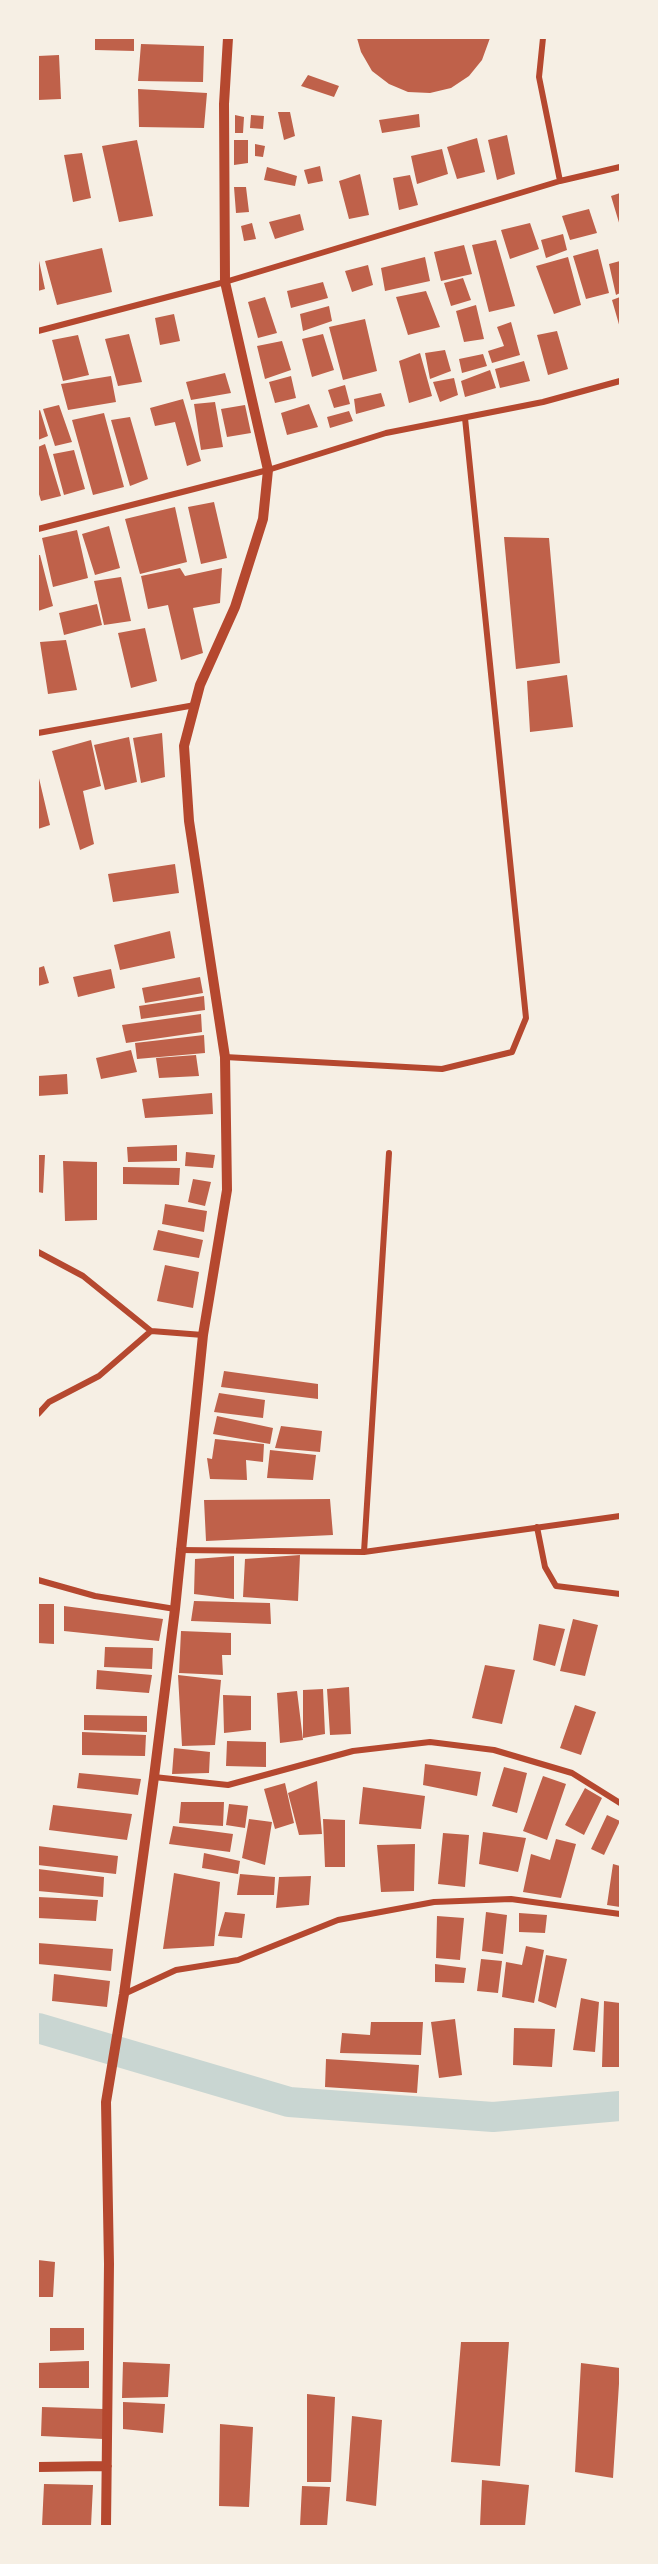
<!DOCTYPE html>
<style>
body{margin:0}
#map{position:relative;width:658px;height:2564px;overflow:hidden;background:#f6efe4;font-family:Lora,serif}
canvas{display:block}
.frame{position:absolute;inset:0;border:39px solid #f6efe4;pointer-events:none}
</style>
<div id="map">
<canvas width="658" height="2564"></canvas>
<div class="frame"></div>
</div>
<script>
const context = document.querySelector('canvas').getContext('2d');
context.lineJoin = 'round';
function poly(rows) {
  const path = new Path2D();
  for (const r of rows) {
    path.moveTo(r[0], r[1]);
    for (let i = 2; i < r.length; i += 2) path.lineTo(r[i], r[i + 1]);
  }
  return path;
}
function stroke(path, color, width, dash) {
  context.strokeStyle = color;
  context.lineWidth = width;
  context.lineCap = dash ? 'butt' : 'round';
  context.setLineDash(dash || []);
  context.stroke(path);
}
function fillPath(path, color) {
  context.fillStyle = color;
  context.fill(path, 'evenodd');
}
const canal = poly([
 [38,2028,289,2102,493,2117,620,2106]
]);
const building = poly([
 [95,38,134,38,134,51,95,50],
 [357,38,490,38,482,60,469,76,451,88,430,93,408,92,389,84,372,71,361,52],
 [141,44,204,46,203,82,138,81],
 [59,55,61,99,38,100,38,56],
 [308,75,339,86,334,97,301,86],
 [138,89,207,93,204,128,139,127],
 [278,112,290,112,295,136,284,140],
 [419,114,420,127,382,133,379,120],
 [235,115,244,117,243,133,235,133],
 [251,115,264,116,263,129,250,128],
 [507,135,515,174,497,180,488,140],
 [477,138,485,172,457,179,447,147],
 [137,140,153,216,119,222,102,146],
 [234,140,248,140,248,163,234,165],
 [255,144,265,146,263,157,255,156],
 [442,149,448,174,417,184,411,156],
 [82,153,91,198,73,202,64,155],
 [320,166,323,181,308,184,304,170],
 [267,167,297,176,295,186,264,180],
 [360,174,369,215,349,219,339,181],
 [410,175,418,205,399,210,393,178],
 [234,187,246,187,249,212,236,213],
 [620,193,620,226,611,196],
 [589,209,597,233,570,240,562,216],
 [300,214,304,230,275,239,269,222],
 [252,223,256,239,244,241,241,226],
 [530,223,539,249,510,259,501,230],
 [563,234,567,250,546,258,541,240],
 [496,240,515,306,489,312,472,245],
 [464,245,472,274,441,281,434,252],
 [102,248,112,292,57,305,45,261],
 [598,249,609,293,586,299,573,256],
 [38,256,45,289,38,291],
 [425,257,430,281,385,291,381,268],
 [568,257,581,305,554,314,536,266],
 [620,261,620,293,616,295,609,264],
 [368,265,373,285,352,292,345,271],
 [463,278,471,300,451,306,444,283],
 [323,282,328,298,291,308,287,291],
 [426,291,440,327,408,335,396,297],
 [265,297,277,333,258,338,248,302],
 [620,297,620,328,612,300],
 [476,305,484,339,464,342,456,311],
 [329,306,332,321,303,331,300,314],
 [174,314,180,341,160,345,155,318],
 [365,319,377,371,343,380,329,327],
 [511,322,520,355,492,363,488,351,504,346,497,327],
 [557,331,568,369,548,375,537,335],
 [129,334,142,382,118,386,105,339],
 [323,334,334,370,312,377,302,339],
 [78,335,89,375,63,381,52,340],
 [282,341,291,370,265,379,257,346],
 [445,350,451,371,430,379,425,353],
 [420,353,432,396,409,403,399,361],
 [483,354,487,366,462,373,459,359],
 [524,361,530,381,500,388,495,369],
 [490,370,496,388,465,397,461,381],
 [225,373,231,393,191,400,186,382],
 [111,376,116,402,68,410,61,384],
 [291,376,296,398,275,403,269,382],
 [454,378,458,395,440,402,433,382],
 [345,385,350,404,334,408,328,390],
 [381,393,385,406,356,414,354,399],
 [183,399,201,461,187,466,175,422,155,426,150,408],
 [215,402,223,447,201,450,194,404],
 [309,404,318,427,287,435,281,413],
 [59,405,72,442,55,446,43,409],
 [245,405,251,433,227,437,221,409],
 [40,410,48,436,38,440,38,411],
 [349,411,353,421,330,428,327,417],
 [104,413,124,487,93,495,72,420],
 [130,417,148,479,130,486,111,420],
 [45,444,61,496,41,501,38,491,38,447],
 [74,450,85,489,64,495,53,454],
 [214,502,227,558,201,564,188,507],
 [175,507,187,562,140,574,125,519],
 [109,526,120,568,95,575,82,534],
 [77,530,88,578,53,587,42,538],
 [504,537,549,538,560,663,516,669],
 [38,555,40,555,53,606,38,611],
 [180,568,185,576,222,568,220,603,193,608,203,653,181,660,168,605,148,609,141,576],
 [121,577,131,621,104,625,94,581],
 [97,604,102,625,64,635,59,613],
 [145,628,157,681,131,688,118,633],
 [66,640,77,690,48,694,40,642],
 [567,675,573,727,530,732,527,681],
 [162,733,165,777,141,783,133,738],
 [129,737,137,782,105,790,94,745],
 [91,740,101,786,83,791,94,844,80,850,52,751],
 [38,774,50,825,38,829],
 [175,864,179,893,113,902,108,874],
 [170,931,175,958,120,970,114,945],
 [44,966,49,983,38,986,38,968],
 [111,969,115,988,78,997,73,977],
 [200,977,203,993,145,1003,142,988],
 [204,996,205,1010,141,1019,139,1006],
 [201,1014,202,1032,126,1043,122,1025],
 [204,1035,205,1053,137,1059,135,1043],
 [131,1050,137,1072,101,1079,96,1058],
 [196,1055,199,1076,159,1078,156,1058],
 [67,1074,68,1094,38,1096,38,1076],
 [212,1093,213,1114,145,1118,142,1099],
 [177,1145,177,1161,128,1162,127,1147],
 [186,1152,215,1155,213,1168,185,1166],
 [38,1155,45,1155,43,1193,38,1192],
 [63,1161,97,1162,97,1220,65,1221],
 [123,1167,180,1168,179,1185,123,1184],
 [193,1179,211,1182,205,1206,188,1202],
 [165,1204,207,1211,204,1232,162,1224],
 [158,1230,203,1240,199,1258,153,1250],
 [165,1265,199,1272,193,1308,157,1301],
 [224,1371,318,1384,318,1399,221,1387],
 [219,1393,265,1400,263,1418,214,1412],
 [217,1416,273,1428,270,1444,213,1434],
 [281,1426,322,1431,320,1452,275,1448],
 [215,1439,264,1444,263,1462,246,1460,247,1480,210,1479,207,1458,212,1459],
 [270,1450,316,1455,313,1480,267,1478],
 [330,1499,333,1535,206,1541,204,1500],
 [300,1555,298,1601,243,1597,245,1559],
 [234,1556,234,1599,194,1594,195,1559],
 [194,1601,270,1603,271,1624,191,1621],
 [38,1604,54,1604,54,1644,38,1643],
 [64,1606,163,1619,159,1641,64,1631],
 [573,1619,598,1625,585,1676,560,1671],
 [539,1624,565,1629,555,1666,533,1660],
 [181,1631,231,1633,231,1655,222,1655,223,1675,179,1673],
 [105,1647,153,1648,152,1669,104,1667],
 [485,1665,515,1670,502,1724,472,1718],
 [97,1670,152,1675,149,1693,96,1689],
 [178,1675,221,1680,215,1745,182,1746],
 [349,1687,351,1734,330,1735,327,1689],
 [323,1689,325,1734,303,1738,303,1690],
 [297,1691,303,1740,280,1743,277,1693],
 [223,1695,251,1696,251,1730,224,1733],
 [575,1705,596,1712,581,1755,560,1748],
 [84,1715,147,1716,147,1732,84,1730],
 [82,1732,146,1735,145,1756,82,1755],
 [227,1741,266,1742,266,1767,226,1766],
 [174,1748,210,1752,209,1773,172,1774],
 [425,1764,481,1772,477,1796,423,1785],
 [504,1767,527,1773,517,1813,492,1806],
 [79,1773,141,1779,138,1795,77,1788],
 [543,1776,566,1784,547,1840,523,1831],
 [317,1781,322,1834,299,1835,288,1793],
 [285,1783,294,1823,275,1829,264,1789],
 [363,1787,425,1796,421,1829,359,1824],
 [585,1788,602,1798,584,1835,565,1825],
 [181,1802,224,1802,223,1826,179,1823],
 [229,1804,248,1806,245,1828,226,1825],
 [53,1805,132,1814,127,1840,49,1830],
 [607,1815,620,1821,604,1855,591,1849],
 [249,1819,272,1822,265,1865,242,1858],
 [323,1819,345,1820,345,1867,325,1867],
 [173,1826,233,1834,230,1852,169,1844],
 [483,1832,526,1838,518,1872,479,1864],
 [443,1833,469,1835,465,1887,438,1884],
 [556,1839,576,1844,561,1898,523,1892,531,1854,550,1860],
 [415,1844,414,1891,381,1892,377,1845],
 [38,1846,118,1856,116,1874,38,1865],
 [204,1853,240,1861,238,1874,202,1868],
 [613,1864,620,1866,620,1907,607,1905],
 [38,1869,104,1877,103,1897,38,1891],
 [174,1873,220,1882,214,1946,163,1949],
 [240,1874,275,1877,274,1895,237,1895],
 [311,1876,309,1905,276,1908,279,1877],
 [38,1897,98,1900,96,1921,38,1918],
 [225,1912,245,1914,242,1938,218,1936],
 [486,1912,507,1915,503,1954,482,1951],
 [519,1913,547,1915,545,1933,519,1932],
 [437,1916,464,1918,460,1960,436,1958],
 [38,1943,113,1949,111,1971,38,1964],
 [526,1946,544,1950,534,2003,502,1997,506,1962,522,1965],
 [546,1955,567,1959,556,2008,538,2001],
 [481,1959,502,1961,498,1993,477,1991],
 [435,1964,466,1968,464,1983,435,1982],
 [54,1974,110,1981,107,2007,52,2001],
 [581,1998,599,2002,595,2052,573,2050],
 [604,2001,620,2003,620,2067,602,2067],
 [455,2019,462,2075,439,2078,431,2022],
 [371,2022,423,2022,421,2055,340,2053,342,2033,370,2035],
 [514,2028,555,2029,552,2067,513,2065],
 [326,2059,419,2065,417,2093,325,2087],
 [38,2260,55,2262,53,2297,38,2297],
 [50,2328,84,2328,84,2350,50,2351],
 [461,2342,509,2342,500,2466,451,2462],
 [89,2361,89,2388,38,2388,38,2363],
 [123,2362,170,2364,168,2397,122,2398],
 [581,2363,620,2368,613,2478,575,2472],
 [307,2394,335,2397,331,2482,307,2482],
 [123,2402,165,2404,163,2433,123,2429],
 [42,2407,104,2409,103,2439,41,2436],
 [352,2416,382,2420,376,2506,346,2501],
 [220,2424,253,2427,249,2507,219,2506],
 [482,2480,529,2485,525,2526,480,2526],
 [44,2484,93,2485,91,2526,42,2526],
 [302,2486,330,2487,327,2526,300,2526]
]);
const minor = poly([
 [543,38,539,77,560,181],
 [38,331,225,282,560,181,620,167],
 [38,529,268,470,386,433,543,402,620,381],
 [38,733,195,705],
 [225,1057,442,1069,512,1052,526,1018,465,418],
 [38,1252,83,1276,151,1331,203,1335],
 [38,1414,49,1402,99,1376,151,1331],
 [537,1527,545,1567,556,1586,620,1594],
 [179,1550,364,1552,389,1153],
 [364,1552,620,1516],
 [38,1580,95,1596,175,1609],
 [154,1777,228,1785,353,1751,430,1742,494,1750,572,1773,620,1803],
 [124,1994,176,1970,238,1960,338,1920,434,1902,511,1899,620,1914]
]);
const tertiary = poly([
 [38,2467,107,2466],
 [106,2526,109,2264,106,2102,124,1994,154,1777,175,1609,203,1335,227,1190,225,1057,189,821,184,746,200,685,235,607,263,519,268,470,225,282,224,104,228,38]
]);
stroke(canal, '#c9d6d2', 30);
fillPath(building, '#bf614a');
stroke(minor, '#b5482f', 6);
stroke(tertiary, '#b5482f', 10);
</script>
